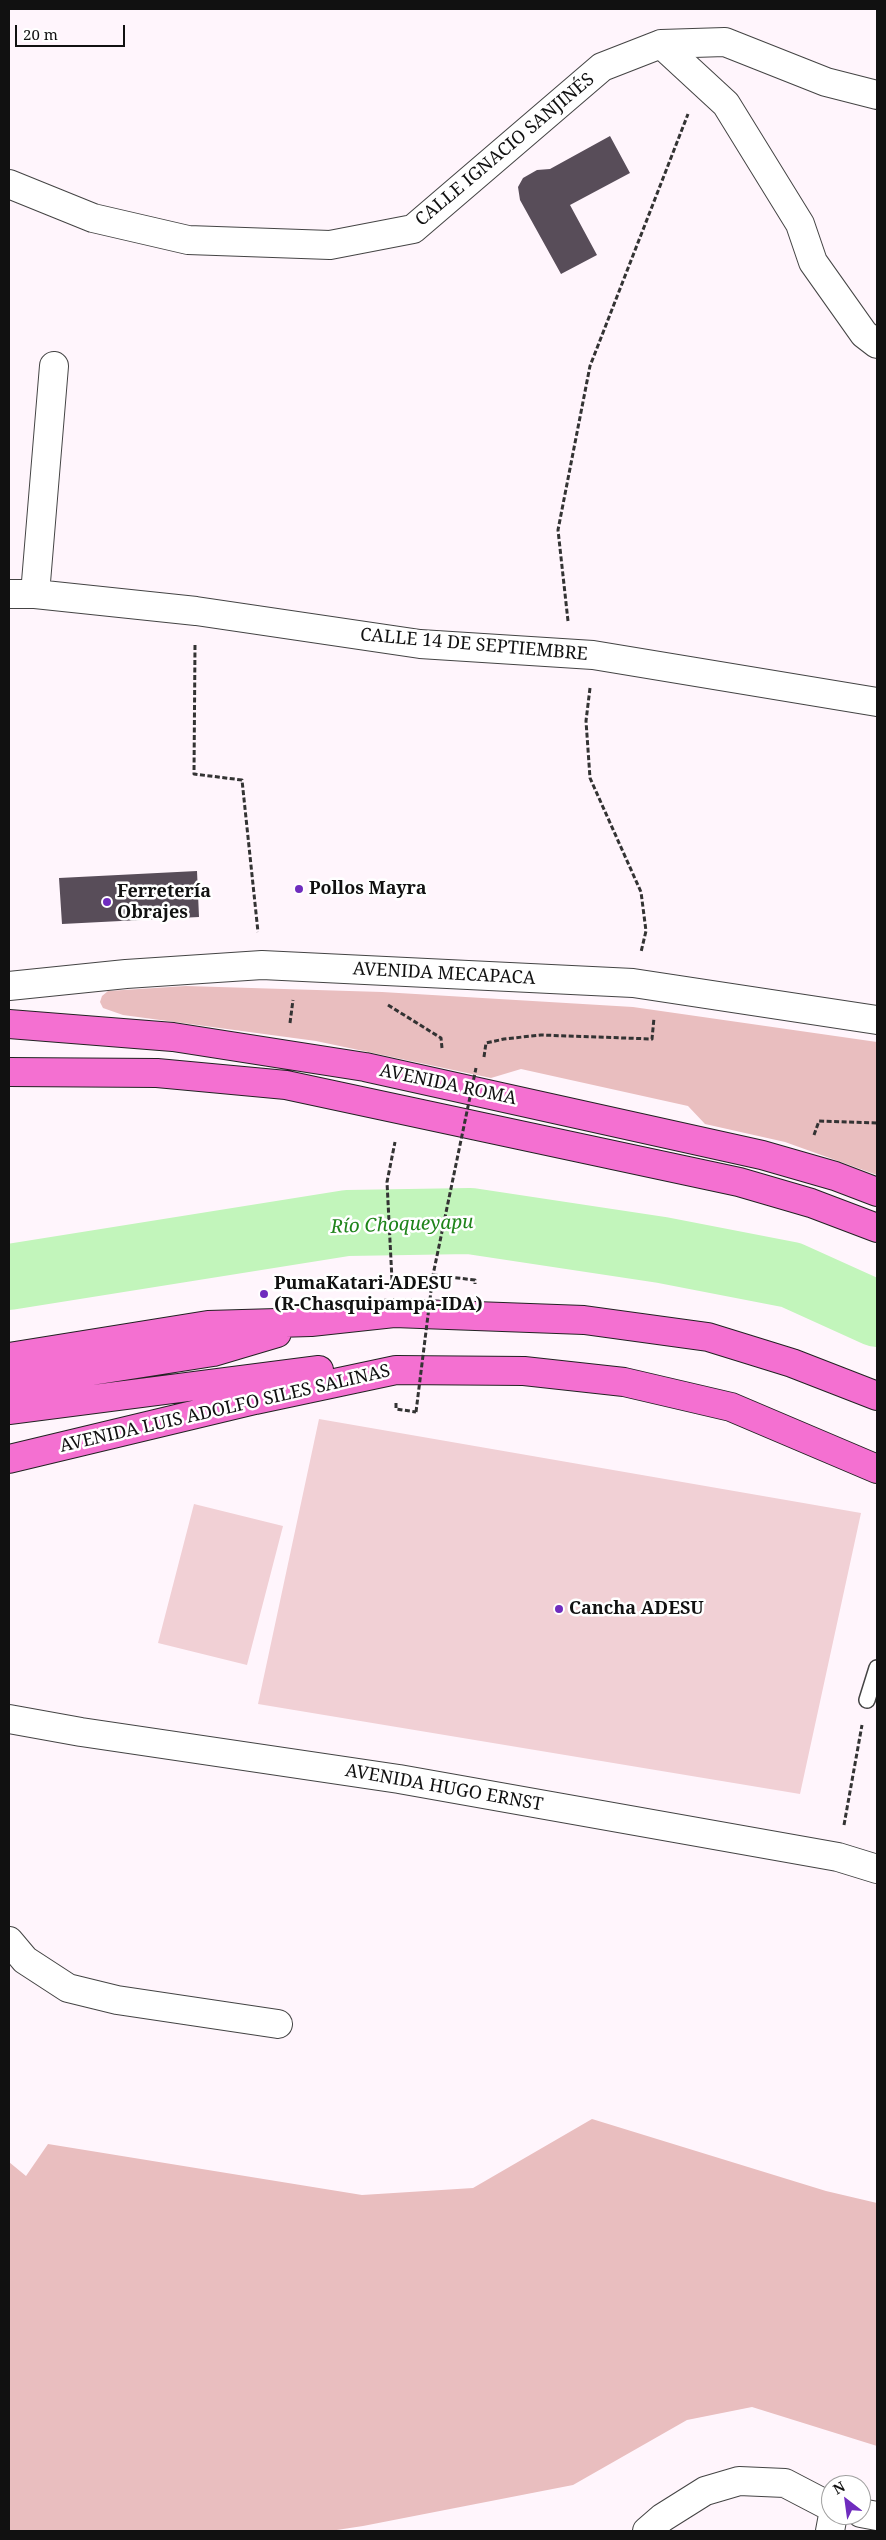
<!DOCTYPE html>
<meta charset="utf-8">
<style>
body{margin:0}
#map{position:relative;width:886px;height:2540px;overflow:hidden;background:#fff5fc;font-family:"Noto Serif",serif}
canvas{display:block}
.frame{position:absolute;inset:0;border:10px solid #111;pointer-events:none}
.north{position:absolute;left:821px;top:2475px;width:50px;height:50px;box-sizing:border-box;background:#fff;border:1px solid #a0a0a0;border-radius:50%;rotate:330deg;font-size:14px;font-weight:700;line-height:20px;text-align:center;color:#111}
.north::after{content:'';display:block;margin:auto;width:18px;height:22px;background:#6f2cbe;clip-path:polygon(50% 0,100% 100%,50% 72%,0 100%)}
.scale{position:absolute;left:15px;top:25px;width:110px;height:22px;box-sizing:border-box;border:2px solid #111;border-top:0;padding-left:6px;font-size:15px;line-height:18px;white-space:nowrap;color:#111;-webkit-text-stroke:4px #fff;paint-order:stroke}
</style>
<div id="map">
<canvas width="886" height="2540"></canvas>
<div class="frame"></div>
<div class="north">N</div>
<div class="scale">20 m</div>
</div>
<script>
const context = document.querySelector('canvas').getContext('2d');
context.lineJoin = 'round';
function fillPath(path, color) {
  context.fillStyle = color;
  context.fill(path, 'evenodd');
}
function poly(rows) {
  const path = new Path2D();
  for (const r of rows) {
    path.moveTo(r[0], r[1]);
    for (let i = 2; i < r.length; i += 2) path.lineTo(r[i], r[i + 1]);
  }
  return path;
}
function stroke(path, color, width, dash) {
  context.strokeStyle = color;
  context.lineWidth = width;
  context.lineCap = dash ? 'butt' : 'round';
  context.setLineDash(dash || []);
  context.stroke(path);
}
function write(font, color, halo, rows, align = 'center') {
  context.font = font + ' "Noto Serif",serif';
  context.lineWidth = 5;
  context.setLineDash([]);
  context.textBaseline = 'middle';
  context.strokeStyle = halo;
  context.fillStyle = color;
  for (const [text, x, y, turn = 0] of rows) {
    context.save();
    context.translate(x, y);
    context.rotate((+turn || 0) * Math.PI / 180);
    context.textAlign = isNaN(turn) ? turn : align;
    if (halo) context.strokeText(text, 0, 0);
    context.fillText(text, 0, 0);
    context.restore();
  }
}
const green = poly([
 [186,986,382,992,633,1007,877,1042,877,1175,785,1142,705,1124,688,1106,521,1069,491,1078,316,1041,123,1015,103,1008,100,1002,102,996,108,991],
 [592,2119,826,2191,877,2203,877,2446,752,2407,687,2420,573,2485,363,2526,330,2531,9,2531,9,2162,26,2176,48,2144,362,2195,473,2188]
]);
const pitch = poly([
 [319,1419,861,1513,800,1794,258,1704],
 [194,1504,283,1526,247,1665,158,1643]
]);
const river = poly([
 [9,1277,347,1223,470,1221,662,1250,791,1275,877,1314]
]);
const building = poly([
 [610,136,630,173,570,205,597,255,561,274,520,200,518,187,523,178,537,170,550,169],
 [197,871,199,917,62,924,59,878]
]);
const path = poly([
 [568,621,558,530,590,366,688,114],
 [195,645,194,774,242,780,258,932],
 [590,688,586,721,590,778,641,892,646,931,641,952],
 [388,1005,441,1038,442,1048],
 [290,1023,293,1000],
 [484,1057,486,1043,504,1039,541,1035,652,1039,654,1018],
 [814,1135,819,1121,877,1123],
 [433,1275,475,1280,475,1284],
 [392,1280,387,1182,395,1142],
 [396,1403,396,1409,416,1412],
 [844,1825,862,1725]
]);
const service = poly([
 [867,1700,877,1668]
]);
const minor = poly([
 [661,44,726,104,800,224,813,262,864,334,877,344],
 [9,184,93,218,188,240,330,245,413,229,602,67,661,44,725,42,826,82,877,95],
 [9,594,35,594,196,611,420,644,593,655,877,702],
 [35,594,54,366],
 [9,986,126,974,262,965,633,983,877,1020],
 [9,1941,25,1960,68,1988,117,2000,278,2024],
 [861,2513,877,2516],
 [647,2531,662,2518,705,2491,739,2481,785,2483,831,2507],
 [830,2531,833,2515]
]);
const tertiary = poly([
 [9,1719,81,1732,399,1779,838,1857,877,1869]
]);
const primary = poly([
 [9,1024,173,1037,365,1067,762,1155,835,1176,877,1192],
 [9,1072,157,1073,286,1085,739,1182,811,1203,877,1228],
 [9,1357,208,1325,311,1322,394,1313,584,1320,708,1337,792,1363,877,1396],
 [9,1384,213,1352,277,1333],
 [9,1410,319,1370],
 [9,1459,255,1400,396,1370,524,1371,624,1382,731,1407,877,1469]
]);
const pathBridge = poly([
 [416,1412,433,1275,476,1068]
]);
const markers = [
 [299,889,5,"#6f2cbe"],
 [107,902,5,"#6f2cbe"],
 [264,1294,5,"#6f2cbe"],
 [559,1609,5,"#6f2cbe"]
];
const streetNames = [
 ["CALLE IGNACIO SANJINÉS",505,150,-40],
 ["CALLE 14 DE SEPTIEMBRE",474,645,5],
 ["AVENIDA MECAPACA",444,974,3],
 ["AVENIDA ROMA",448,1085,12],
 ["AVENIDA LUIS ADOLFO SILES SALINAS",225,1409,-13],
 ["AVENIDA HUGO ERNST",444,1788,10]
];
const poiNames = [
 ["Pollos Mayra",309,889],
 ["Ferretería",117,892],
 ["Obrajes",117,913],
 ["PumaKatari-ADESU",274,1284],
 ["(R-Chasquipampa-IDA)",274,1305],
 ["Cancha ADESU",569,1609]
];
const waterNames = [
 ["Río Choqueyapu",402,1225,-2]
];
fillPath(green, '#e9bebf');
fillPath(pitch, '#f1d0d5');
stroke(river, '#c2f5bb', 66);
fillPath(building, '#584d59');
stroke(service, '#444', 18);
stroke(minor, '#444', 30);
stroke(tertiary, '#444', 30);
stroke(primary, '#222', 30);
stroke(path, '#333', 3, [5, 2.5]);
stroke(service, '#fff', 15);
stroke(minor, '#fff', 28);
stroke(tertiary, '#fff', 28);
stroke(primary, '#f470d1', 28);
stroke(pathBridge, '#333', 3, [5, 2.5]);
for (const [x, y, r, color] of markers) {
  const dot = new Path2D();
  dot.arc(x, y, r, 0, 2 * Math.PI);
  context.fillStyle = color;
  context.fill(dot);
  stroke(dot, '#fff', 2);
}
write('18px', '#111', '#fff', streetNames);
write('bold 18px', '#111', '#fff', poiNames, 'left');
write('italic 19px', '#1f841a', '#fff', waterNames);
</script>
